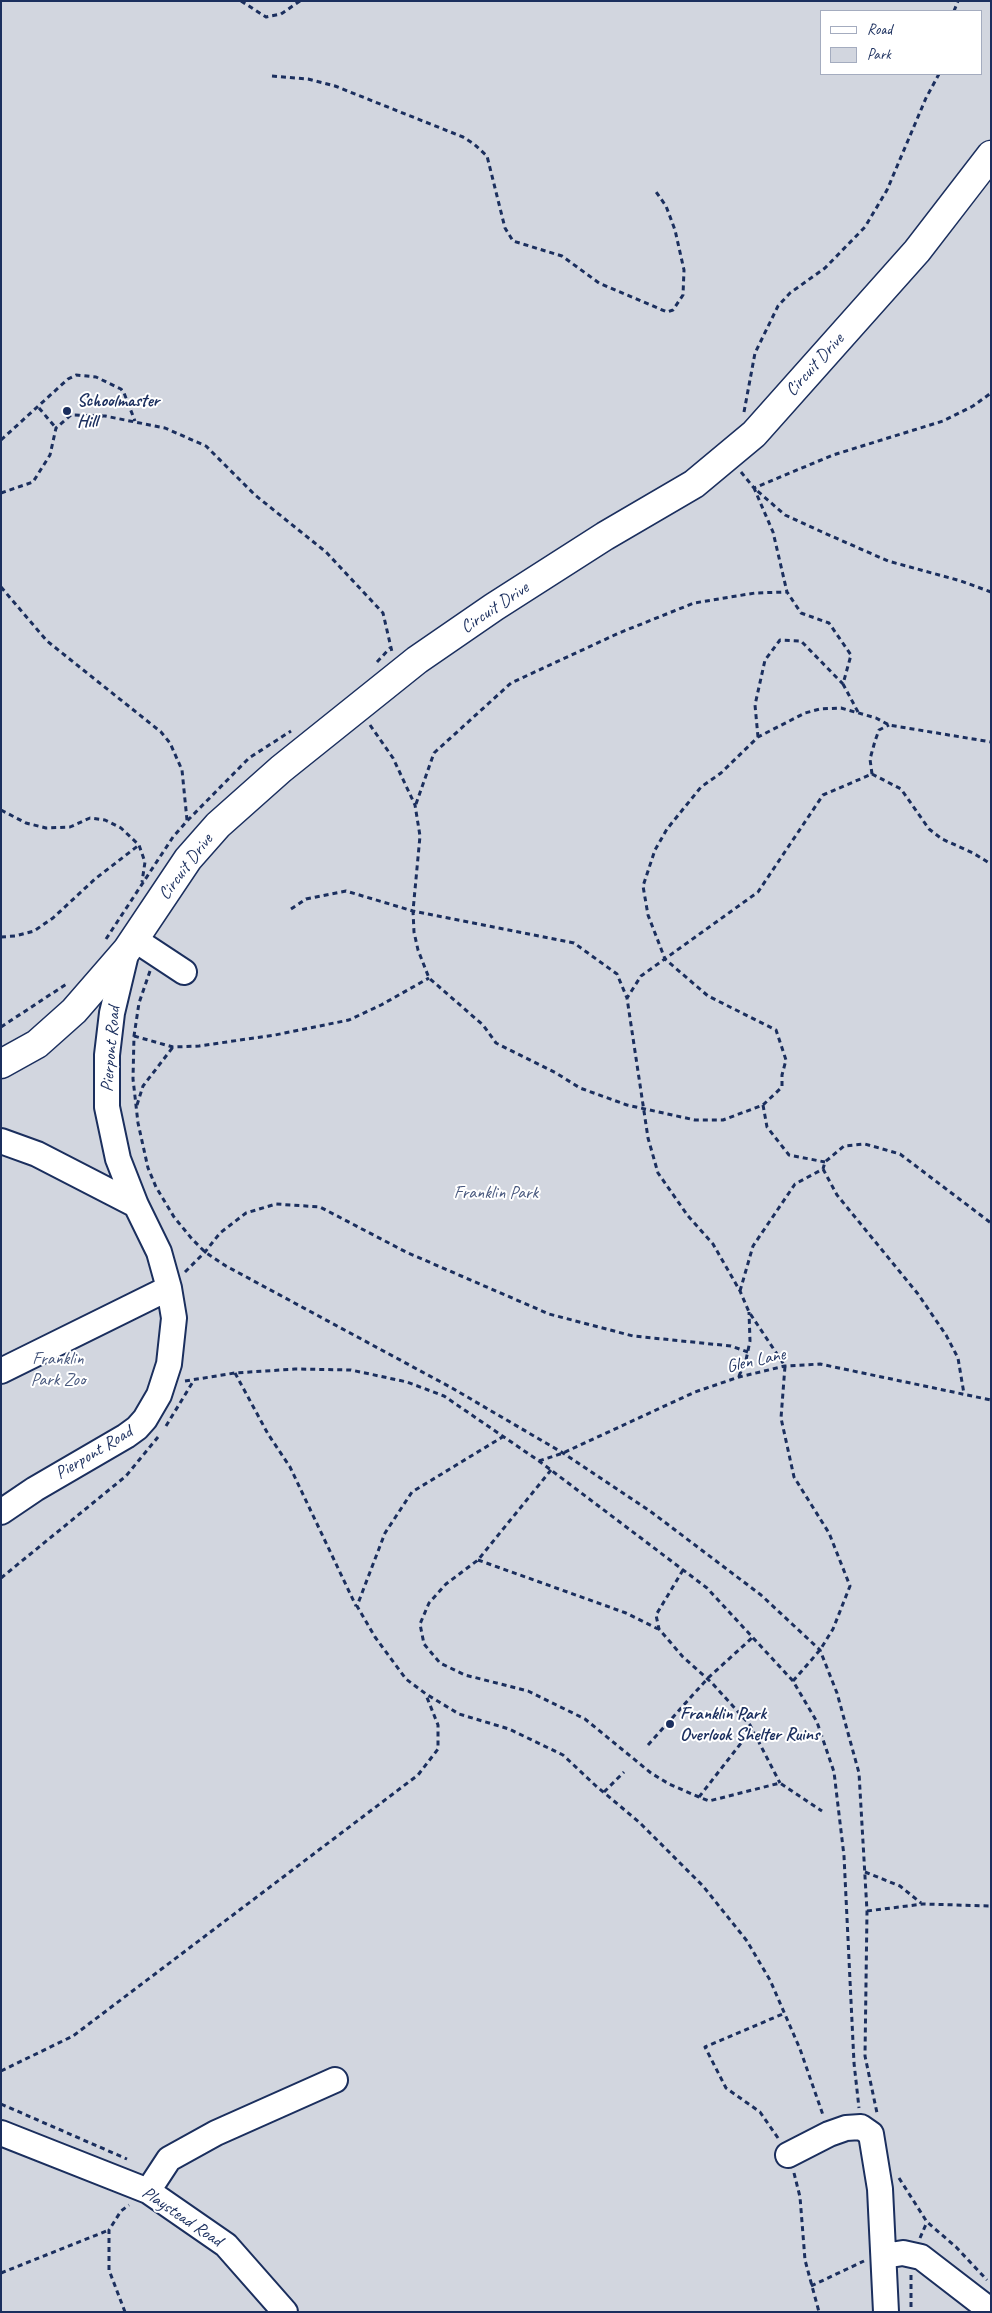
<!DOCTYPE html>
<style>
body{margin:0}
#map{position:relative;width:992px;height:2313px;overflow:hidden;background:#f1f2f5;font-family:Caveat,sans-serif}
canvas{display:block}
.frame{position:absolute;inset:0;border:2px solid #1b2f5e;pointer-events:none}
.legend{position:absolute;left:820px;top:10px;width:162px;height:65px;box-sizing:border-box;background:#fff;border:1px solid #a4acbf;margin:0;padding:6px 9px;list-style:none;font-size:15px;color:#1b2f5e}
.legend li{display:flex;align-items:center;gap:10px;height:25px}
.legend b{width:25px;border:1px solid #a4acbf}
</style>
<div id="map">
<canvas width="992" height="2313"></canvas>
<div class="frame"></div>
<ul class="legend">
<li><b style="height:6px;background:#fff"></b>Road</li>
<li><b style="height:14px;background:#d2d6df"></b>Park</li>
</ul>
</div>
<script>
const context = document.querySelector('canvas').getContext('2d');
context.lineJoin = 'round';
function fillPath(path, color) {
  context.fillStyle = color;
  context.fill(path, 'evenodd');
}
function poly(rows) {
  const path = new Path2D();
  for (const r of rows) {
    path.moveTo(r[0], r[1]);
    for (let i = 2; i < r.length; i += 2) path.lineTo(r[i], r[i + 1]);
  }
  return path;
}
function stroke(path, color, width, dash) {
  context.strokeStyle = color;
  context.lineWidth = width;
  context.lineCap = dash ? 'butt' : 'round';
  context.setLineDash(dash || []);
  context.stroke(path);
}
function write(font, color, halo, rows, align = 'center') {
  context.font = font + ' Caveat,sans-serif';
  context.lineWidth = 4;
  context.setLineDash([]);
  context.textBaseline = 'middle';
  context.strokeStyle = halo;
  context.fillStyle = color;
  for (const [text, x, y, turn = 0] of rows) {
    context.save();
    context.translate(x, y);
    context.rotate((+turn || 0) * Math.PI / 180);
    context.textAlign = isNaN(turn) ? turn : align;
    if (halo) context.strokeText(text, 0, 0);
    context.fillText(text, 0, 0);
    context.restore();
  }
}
const green = poly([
 [1,1,991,1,991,2312,1,2312],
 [821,11,981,11,981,74,821,74]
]);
const path = poly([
 [241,1,266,17,281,14,300,1],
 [954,11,958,1],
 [272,76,308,79,335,86,463,137,474,144,487,156,505,228,513,241,562,256,599,283,667,312,673,310,683,295,684,270,675,230,666,206,654,189],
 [39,408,56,428],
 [744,412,755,353,778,306,790,293,825,268,865,227,887,190,926,98,939,74],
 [1,440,68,379,76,375,96,377,121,389,124,393,135,421],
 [741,472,754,488,833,455,943,421,973,406,991,393],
 [1,493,33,482,50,455,56,428,71,415,105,416,165,428,206,446,255,495,326,552,383,613,392,652],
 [1,587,47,641,161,732,170,743,182,770,187,820],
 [377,662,390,648],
 [858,712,843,684,851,655,829,623,801,613,787,592,773,532,754,488,785,515,820,531,888,561,961,581,991,592],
 [370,725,393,758,415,805,420,836,413,911,414,932,418,950,429,978,483,1025,496,1043,556,1073,580,1088,627,1105,695,1120,723,1120,763,1105,782,1087,782,1075,786,1060,776,1030,708,996,665,959,648,915,643,886,655,850,667,829,701,787,721,773,758,737,805,713,820,709,841,708,876,718,889,725,991,742],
 [758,737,755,705,765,660,780,640,801,641,843,684],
 [872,774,901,789,929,829,942,839,973,853,991,864],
 [872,774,870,759,875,741,879,730,889,725],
 [416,804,434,753,511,683,619,633,694,603,755,593,787,592],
 [1,810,26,823,46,828,70,827,90,818,105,820,121,828,139,845,145,862,142,882],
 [291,909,306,899,346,891,413,911,574,943,617,974,627,998],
 [1,937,15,936,34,931,53,918,95,879,139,845],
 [106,939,173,837,187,821,249,758,291,731],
 [150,971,139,1003,134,1036,133,1079,138,1123,148,1168,156,1187,174,1217,192,1239,205,1252,226,1266,452,1388,563,1453,650,1511,761,1595,820,1650,837,1693,859,1773,867,1911,865,2056,877,2113],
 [1,1027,68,983],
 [134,1036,173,1047,199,1046,275,1035,349,1020,381,1005,429,978],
 [137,1105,143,1086,173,1047],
 [763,1105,767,1127,789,1155,825,1162],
 [823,1169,837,1195,918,1294,946,1335,958,1358,964,1394],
 [185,1272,205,1252,220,1233,246,1213,276,1204,320,1207,406,1252,549,1314,633,1336,731,1346,748,1352],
 [740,1291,753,1246,795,1184,823,1169,825,1162,844,1146,865,1144,900,1154,991,1223],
 [235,1373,268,1434,290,1467,356,1606],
 [739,1376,746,1360,750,1341,749,1312],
 [185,1381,235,1373,295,1369,351,1370,407,1382,444,1396,539,1461,707,1588,793,1681,817,1722,834,1772,844,1856,854,2063,859,2108],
 [166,1426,194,1380],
 [504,1436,412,1492,385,1533,357,1606,375,1637,406,1679,426,1694,459,1714,509,1729,563,1755,596,1786,639,1822,703,1886,747,1941,770,1980,800,2049,823,2115],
 [539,1461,563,1453,695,1392,739,1377,785,1366,820,1364,991,1400],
 [551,1470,478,1560,446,1584,429,1603,420,1624,424,1644,440,1663,465,1675,528,1691,585,1719,651,1773,669,1784,699,1797,709,1801,780,1783,822,1811],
 [478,1560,626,1613,658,1629],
 [683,1570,656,1615,659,1629,683,1657,712,1683,750,1725,780,1783],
 [1,1578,126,1476,158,1437],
 [793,1681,820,1650,833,1629,850,1586,829,1533,794,1477,781,1418,785,1366,749,1312,740,1291,713,1244,688,1216,658,1173,648,1138,627,998,641,976,758,892,823,795,872,774],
 [648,1745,708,1678,753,1637],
 [604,1792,624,1772],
 [699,1797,752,1729],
 [865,1872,900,1886,921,1903],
 [867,1911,923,1904,991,1906],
 [1,2071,73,2036,418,1775,438,1749,438,1725,426,1695],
 [1,2104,127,2159],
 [778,2138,760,2112,726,2088,705,2047,785,2013],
 [794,2173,800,2197,805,2260,819,2312],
 [899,2178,927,2222,956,2247,987,2280],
 [920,2238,927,2222],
 [1,2273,109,2230],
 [911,2275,911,2312],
 [811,2286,864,2261],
 [125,2312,109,2270,109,2230,121,2211,129,2205]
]);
const minor = poly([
 [134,939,184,972],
 [1,1141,37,1154,136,1205],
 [1,1371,169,1288],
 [1,1512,35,1489,126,1436,137,1428,145,1419,159,1395,169,1364,174,1318,169,1288,159,1252,136,1205,118,1159,107,1107,107,1055,112,1013,127,950],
 [1,2133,148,2191,226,2245,285,2312],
 [788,2155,829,2134,846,2128,861,2127,871,2134,880,2189,886,2312],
 [148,2191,169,2159,216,2133,335,2080],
 [884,2256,903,2253,921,2257,991,2311]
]);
const major = poly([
 [1,1064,37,1044,74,1011,127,950,188,859,218,825,281,769,417,660,494,607,605,536,694,484,754,434,917,251,991,155]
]);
const markers = [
 [67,411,5,"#1b2f5e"],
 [670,1724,5,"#1b2f5e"]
];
const streetNames = [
 ["Circuit Drive",815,365,-48],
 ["Circuit Drive",495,608,-34],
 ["Circuit Drive",186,867,-53],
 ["Pierpont Road",111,1049,-85],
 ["Glen Lane",756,1361,-13],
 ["Pierpont Road",94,1453,-31],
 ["Playstead Road",182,2217,34]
];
const poiNames = [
 ["Schoolmaster",77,401],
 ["Hill",77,422],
 ["Franklin Park",680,1714],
 ["Overlook Shelter Ruins",680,1735]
];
const parkNames = [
 ["Franklin Park",496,1193],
 ["Franklin",58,1359],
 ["Park Zoo",58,1380]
];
fillPath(green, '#d2d6df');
stroke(minor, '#1b2f5e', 28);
stroke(major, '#1b2f5e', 31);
stroke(path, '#1b2f5e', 3, [5, 4]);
stroke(minor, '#fff', 24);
stroke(major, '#fff', 28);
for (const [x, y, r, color] of markers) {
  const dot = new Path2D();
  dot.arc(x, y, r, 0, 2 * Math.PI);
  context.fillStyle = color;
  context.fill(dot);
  stroke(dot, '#fff', 2);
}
write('18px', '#1b2f5e', '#fff', streetNames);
write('bold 18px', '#1b2f5e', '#fff', poiNames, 'left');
write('18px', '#49597e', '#fff', parkNames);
</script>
